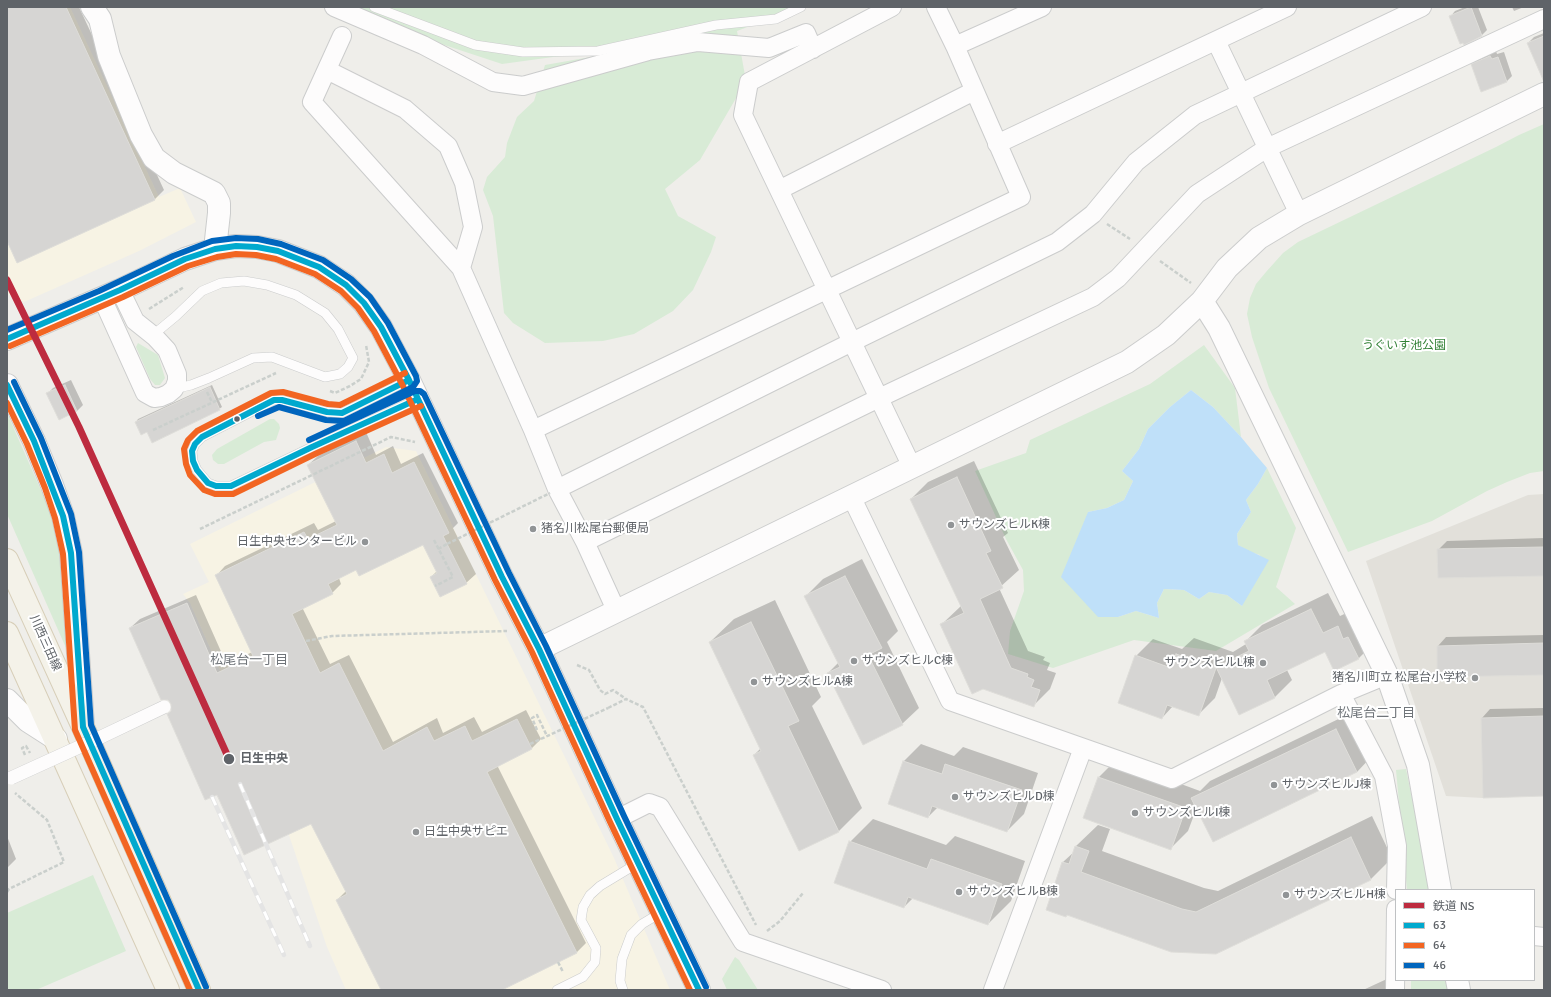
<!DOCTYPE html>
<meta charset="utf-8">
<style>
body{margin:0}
#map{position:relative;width:1551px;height:997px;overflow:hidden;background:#efeeea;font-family:Signika,"Noto Sans JP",sans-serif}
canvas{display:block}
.frame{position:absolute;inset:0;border:8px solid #5f6368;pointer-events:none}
.legend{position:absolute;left:1395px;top:889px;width:140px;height:92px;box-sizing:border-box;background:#fff;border:1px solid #bfc1c3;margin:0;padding:5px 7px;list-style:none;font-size:12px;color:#5f6368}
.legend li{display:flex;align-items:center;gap:8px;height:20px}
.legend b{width:20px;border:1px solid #bfc1c3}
</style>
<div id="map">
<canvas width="1551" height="997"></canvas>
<div class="frame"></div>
<ul class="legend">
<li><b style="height:5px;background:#bd2b3f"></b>鉄道 NS</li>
<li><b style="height:5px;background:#00a9ce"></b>63</li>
<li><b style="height:5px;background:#f26522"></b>64</li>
<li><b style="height:5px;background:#0065bd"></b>46</li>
</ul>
</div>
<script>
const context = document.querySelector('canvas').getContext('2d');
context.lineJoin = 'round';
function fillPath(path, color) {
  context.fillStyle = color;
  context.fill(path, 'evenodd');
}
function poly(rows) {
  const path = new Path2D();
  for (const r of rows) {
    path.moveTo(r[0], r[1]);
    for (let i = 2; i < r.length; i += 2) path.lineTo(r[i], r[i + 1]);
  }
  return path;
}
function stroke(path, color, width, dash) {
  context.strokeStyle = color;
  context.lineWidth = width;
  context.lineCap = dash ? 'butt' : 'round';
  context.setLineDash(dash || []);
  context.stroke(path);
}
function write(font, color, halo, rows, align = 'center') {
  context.font = font + ' Signika,"Noto Sans JP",sans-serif';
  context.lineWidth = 4;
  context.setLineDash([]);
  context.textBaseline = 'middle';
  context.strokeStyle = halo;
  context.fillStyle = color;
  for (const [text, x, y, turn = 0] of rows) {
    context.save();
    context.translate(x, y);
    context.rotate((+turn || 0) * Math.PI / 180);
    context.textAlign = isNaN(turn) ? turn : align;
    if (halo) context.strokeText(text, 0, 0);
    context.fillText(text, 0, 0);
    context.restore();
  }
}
const commercial = poly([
 [7,7,70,7,159,197,180,188,196,222,139,251,24,302,7,294],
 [386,447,416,451,614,858,670,990,346,990,327,947,275,794,190,603,183,594,209,582,190,544]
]);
const education = poly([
 [1544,494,1544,796,1483,798,1446,796,1366,561,1528,495]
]);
const green = poly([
 [329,7,800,7,737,31,746,81,700,160,665,189,678,216,716,237,711,252,693,290,673,311,634,334,603,341,545,343,513,323,504,313,493,216,483,190,487,177,505,157,507,143,517,117,534,101,545,65,721,34,502,64],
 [1544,124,1544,471,1530,473,1507,482,1487,491,1432,521,1348,552,1269,388,1252,337,1247,314,1250,298,1256,284,1266,272,1283,253,1298,242,1496,147,1519,135],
 [138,343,158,355,165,378,160,385,155,385,150,379,136,347],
 [1204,345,1235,388,1241,437,1213,407,1191,390,1170,407,1148,429,1139,449,1122,471,1133,481,1124,500,1107,508,1088,512,1118,617,1136,611,1159,618,1157,603,1164,589,1184,590,1199,599,1209,592,1227,595,1242,606,1260,555,1250,552,1238,545,1237,534,1251,512,1246,500,1258,484,1267,468,1296,528,1276,587,1295,604,1216,651,1134,640,1053,668,1008,654,1010,631,1024,591,1023,570,1006,539,975,471,1026,453,1030,440,1150,384],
 [7,413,51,513,58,542,70,657,7,514],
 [270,419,274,419,279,424,280,428,276,440,264,442,224,464,218,464,213,460,212,455,217,449],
 [1406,769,1431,890,1407,890,1396,770],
 [93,875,126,951,36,990,7,990,7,913],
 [735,957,739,960,758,990,727,990,722,979],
 [1411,980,1450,980,1452,990,1411,990]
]);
const water = poly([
 [1191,390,1213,407,1241,437,1255,454,1267,468,1258,484,1246,500,1251,512,1237,534,1238,545,1269,560,1242,606,1227,595,1209,592,1199,599,1184,590,1164,589,1157,603,1159,618,1136,611,1118,617,1098,617,1061,577,1088,512,1107,508,1124,500,1133,481,1122,471,1139,449,1148,429,1170,407]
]);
const shadow = poly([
 [7,7,79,7,164,190,155,199,18,262,7,239],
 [1465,7,1478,7,1487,30,1482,35,1450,17,1455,11],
 [1512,7,1524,7,1514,11],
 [1544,33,1544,65,1528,43,1534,37],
 [1496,51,1497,54,1504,52,1512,76,1507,81,1472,65,1478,59],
 [71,380,83,405,77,411,59,419,47,394,53,388],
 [212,385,222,407,219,409,147,431,136,422,138,419],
 [366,432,376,455,393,446,401,464,423,453,458,523,453,528,476,574,466,583,431,577,437,571,424,544,357,569,339,578,341,584,332,593,302,607,330,664,349,655,393,742,437,718,443,733,474,717,482,732,526,710,541,739,532,748,497,765,586,943,577,952,500,990,382,990,337,900,346,891,312,822,218,794,172,711,172,704,130,628,140,619,196,595,227,665,252,652,216,576,225,566,314,523,318,530,336,521,308,465,318,456],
 [974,461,1008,533,1003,537,1019,570,999,588,1028,651,1045,657,1043,660,1050,663,1047,670,1056,673,1050,689,1033,706,942,624,961,606,911,499,928,482],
 [1544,538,1544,575,1438,550,1447,541],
 [862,559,898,631,887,642,919,708,902,724,828,673,839,662,806,596,823,579],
 [1328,593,1340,616,1355,609,1375,642,1358,659,1325,651,1287,670,1292,680,1275,697,1239,714,1222,678,1215,698,1198,715,1173,706,1162,718,1136,656,1153,639,1182,649,1194,638,1233,652,1246,644,1245,642,1262,625],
 [775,600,821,697,812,706,862,808,839,831,800,850,754,755,761,748,710,642,734,619],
 [1544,635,1544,674,1438,646,1446,637],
 [1544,708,1544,795,1482,718,1490,709],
 [1353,712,1373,755,1357,772,1197,807,1188,831,1171,848,1085,817,1099,777,1116,760,1200,791,1210,781],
 [921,744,954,756,963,747,1038,773,1024,814,1007,831,938,807,928,817,904,761],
 [1372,816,1392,858,1371,879,1216,953,1047,909,1063,862,1075,851,1076,846,1098,825,1110,829,1102,851,1204,888,1218,891],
 [873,819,946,845,955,836,1025,861,1011,901,988,924,913,898,904,907,850,842],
 [7,836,16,859,7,868],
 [1389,978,1395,990,1363,990]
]);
const building = poly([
 [7,7,66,7,155,200,17,263,7,241,7,7],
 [1471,7,1482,36,1464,45,1463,43,1460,44,1449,16,1471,7],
 [1544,36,1544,82,1527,43,1544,36],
 [1490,56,1492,59,1498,57,1507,82,1481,92,1471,64,1490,56],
 [65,385,77,411,59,420,46,393,65,385],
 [210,387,220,410,152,443,147,432,141,435,135,422,210,387],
 [356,441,366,463,384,454,392,473,414,462,449,533,443,536,467,584,440,597,430,577,437,573,423,545,359,576,356,570,328,584,333,594,292,614,320,673,339,663,383,751,427,727,434,741,465,726,472,741,517,719,532,749,487,772,577,953,502,990,381,990,336,900,347,894,311,824,244,855,217,795,205,800,167,714,171,711,171,704,168,700,161,700,129,628,187,603,217,673,253,656,215,575,304,532,308,539,337,525,307,465,356,441],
 [957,477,991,551,986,553,1003,588,980,599,1011,668,1028,674,1027,677,1034,680,1031,687,1040,690,1034,707,983,689,972,694,940,624,964,613,910,499,957,477],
 [1544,547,1544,576,1438,578,1437,549,1544,547],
 [845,576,882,648,868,655,903,725,863,745,827,673,840,667,804,596,845,576],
 [1311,609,1323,633,1338,626,1343,639,1348,637,1359,659,1334,671,1325,652,1267,680,1275,698,1239,715,1216,667,1249,651,1244,641,1311,609],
 [751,622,799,721,788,726,839,832,799,851,753,755,761,751,709,642,751,622],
 [1544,643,1544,675,1437,677,1437,646,1544,643],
 [1176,654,1216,668,1199,716,1167,705,1162,719,1118,703,1135,655,1171,668,1176,654],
 [1544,716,1544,796,1483,798,1481,718,1544,716],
 [1336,729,1357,772,1213,842,1191,798,1336,729],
 [903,761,942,774,945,764,1022,790,1007,832,932,806,928,818,888,804,903,761],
 [1098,777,1186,808,1171,850,1083,818,1098,777],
 [1351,837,1371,880,1216,954,1171,952,1067,915,1066,917,1046,910,1062,862,1069,864,1075,846,1089,851,1081,872,1182,909,1196,912,1351,837],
 [849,841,927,869,931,859,1002,884,988,925,908,897,904,908,834,883,849,841]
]);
const path = poly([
 [1107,224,1130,239],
 [1160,261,1191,283],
 [149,309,184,287],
 [330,391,335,393,350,386,361,379,369,362,366,345],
 [207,392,212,402],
 [153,430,276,373],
 [200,529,391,437,415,442],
 [434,540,453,577,435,586],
 [438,549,447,544],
 [306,641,332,636,507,631],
 [577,665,589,670,600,690,605,694,613,690,626,699],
 [608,708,626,699,643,707,756,925],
 [537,730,532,718,537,715,547,736],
 [25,755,22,748,26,746,30,753],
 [7,892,9,889,64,862,47,820,15,793],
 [767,931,780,921,803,893],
 [558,962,563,972]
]);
const service = poly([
 [374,7,475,45,523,52,598,51,716,25,776,19,801,7],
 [153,335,176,316,202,291,221,283,244,281,267,285,296,295,325,313,338,329,353,358,348,367,340,374,325,377,272,357,253,358,209,378,191,385,174,389],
 [409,380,342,413,327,412,282,400,274,400,202,437,195,444,192,451,193,461,197,470,208,483,216,486,231,486,312,447,418,399],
 [557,990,583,977,595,962,596,948,581,920,583,907,590,895,600,886,638,863],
 [623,990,620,981,622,959,631,935,642,924,662,912]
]);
const minor = poly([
 [334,7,423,45,493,82,523,86,648,51,698,42,769,48,806,33,813,49],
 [892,7,749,82,743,115,912,467],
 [936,7,955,46,1042,7],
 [342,36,312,102,461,268,533,430,557,489,585,542,616,610],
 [1216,41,1299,214],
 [327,70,405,109,448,146,464,183,473,227,461,268],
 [997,144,1287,7],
 [779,190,974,91],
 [102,298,145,393,154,398,161,397,168,394,174,389,177,381,177,374,167,350,155,337,135,321,120,290],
 [533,430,1021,197,955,46],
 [557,489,852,342,1057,242,1093,214,1136,162,1195,115,1422,7],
 [851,496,950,701,1172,779,1341,694,1387,675],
 [585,542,879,398,1093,297,1118,278,1197,194,1267,148,1544,19],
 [1341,694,1384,776,1397,846,1396,890],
 [617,819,649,803,660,807,743,942,882,990],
 [1534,936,1544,937],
 [993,990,1083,748],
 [1395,990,1396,909]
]);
const tertiary = poly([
 [92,7,100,19,109,56,141,135,154,158,174,173,214,193,219,203,219,213,215,249],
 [1202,301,1219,328,1387,675,1418,765,1440,890],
 [7,339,120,290,185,259,215,249,236,246,257,247,278,251,319,267,346,285,364,303,381,327,409,380,502,577,539,649,617,819,699,990],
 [7,385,34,441,52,485,63,516,71,553,83,725],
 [539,649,1127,362,1166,335,1202,301,1227,268,1259,238,1299,214,1544,94],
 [7,700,28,721,56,739],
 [1457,980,1459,990]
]);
const primary = poly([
 [7,560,83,727,199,990],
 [7,633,168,990]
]);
const rail = poly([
 [240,784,310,946],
 [212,797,284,955]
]);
const pathBridge = poly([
 [447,544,550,493],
 [530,744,608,708]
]);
const pedestrianBridge = poly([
 [11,778,101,737,164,707]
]);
const bus1 = poly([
 [7,339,120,290,185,259,215,249,236,246,257,247,278,251,319,267,346,285,364,303,381,327,409,380,502,577,539,649,617,819,699,990],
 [409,380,342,413,327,412,282,400,274,400,202,437,195,444,192,451,193,461,197,470,208,483,216,486,231,486,312,447,418,399],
 [7,385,34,441,63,516,71,553,83,727,199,990]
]);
const bus2 = poly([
 [10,346,123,297,188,266,217,257,236,254,256,255,276,259,315,274,341,291,358,308,374,331,402,384,495,580,532,652,610,822,690,990],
 [405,373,340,405,328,404,283,392,271,393,197,431,188,440,184,449,186,464,190,475,204,490,215,494,233,494,315,454,421,406],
 [7,403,27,444,45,488,55,518,63,554,75,730,190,990]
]);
const bus3 = poly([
 [7,330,99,291,173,256,212,241,236,238,258,239,281,244,323,260,351,279,370,297,388,323,416,376,417,381,413,387,344,421,326,420,279,407,258,416],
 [14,382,41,438,71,514,79,552,91,725,206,987],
 [309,440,415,391,420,391,424,394,509,573,546,646,624,816,706,987]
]);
const rail1 = poly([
 [7,280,79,427,229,759]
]);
const markers = [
 [237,419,3.5,"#5f6368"],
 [951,525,4,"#919496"],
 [533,529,4,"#919496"],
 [365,542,4,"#919496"],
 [854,661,4,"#919496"],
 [1263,663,4,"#919496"],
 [1475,678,4,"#919496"],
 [754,682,4,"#919496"],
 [229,759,6,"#5f6368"],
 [1274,785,4,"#919496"],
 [955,797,4,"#919496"],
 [1135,813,4,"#919496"],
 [416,832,4,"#919496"],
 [959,892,4,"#919496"],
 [1286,895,4,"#919496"]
];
const parkNames = [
 ["うぐいす池公園",1404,346]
];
const poiNames = [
 ["サウンズヒルK棟",959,525],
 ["猪名川松尾台郵便局",541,529],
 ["日生中央センタービル",357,542,"right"],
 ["サウンズヒルC棟",862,661],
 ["サウンズヒルL棟",1255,663,"right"],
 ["猪名川町立 松尾台小学校",1467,678,"right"],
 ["サウンズヒルA棟",762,682],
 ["サウンズヒルJ棟",1282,785],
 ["サウンズヒルD棟",963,797],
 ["サウンズヒルI棟",1143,813],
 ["日生中央サピエ",424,832],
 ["サウンズヒルB棟",967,892],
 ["サウンズヒルH棟",1294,895]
];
const streetNames = [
 ["川西三田線",45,643,66]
];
const stopNames = [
 ["日生中央",240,759]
];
const neighbourhoodNames = [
 ["松尾台一丁目",249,661],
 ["松尾台二丁目",1376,714]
];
fillPath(commercial, '#f7f3e4');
fillPath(education, '#e2e0da');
fillPath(green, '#d8ebd6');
fillPath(water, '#bfe0f9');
fillPath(shadow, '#0003');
fillPath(building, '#d6d5d3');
stroke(building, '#deddd9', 1);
stroke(service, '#cbcccc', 10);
stroke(minor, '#cbcccc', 20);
stroke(tertiary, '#cbcccc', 24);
stroke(primary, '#d7ceb8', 24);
stroke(path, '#cacfcc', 2.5, [4, 2]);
stroke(service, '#fdfcfc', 9);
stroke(minor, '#fdfcfc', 18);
stroke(tertiary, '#fdfcfc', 22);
stroke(primary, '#f4f2e9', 22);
stroke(rail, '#e4e4e4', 4.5);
stroke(rail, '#fff', 3, [9]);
stroke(pedestrianBridge, '#cbcccc', 14, []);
stroke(pathBridge, '#cacfcc', 2.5, [4, 2]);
stroke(pedestrianBridge, '#fdfcfc', 13);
stroke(bus1, '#00a9ce', 6);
stroke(bus2, '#f26522', 6);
stroke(bus3, '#0065bd', 6);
stroke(rail1, '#bd2b3f', 7);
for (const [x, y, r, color] of markers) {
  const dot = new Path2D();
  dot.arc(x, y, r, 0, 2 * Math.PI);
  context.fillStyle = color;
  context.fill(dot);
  stroke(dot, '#fff', 1.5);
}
write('12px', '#348238', '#fff', parkNames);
write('12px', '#5f6368', '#fff', poiNames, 'left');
write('12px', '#5f6368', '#fff', streetNames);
write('bold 12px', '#5f6368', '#fff', stopNames, 'left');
write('13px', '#70757a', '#fff', neighbourhoodNames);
</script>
